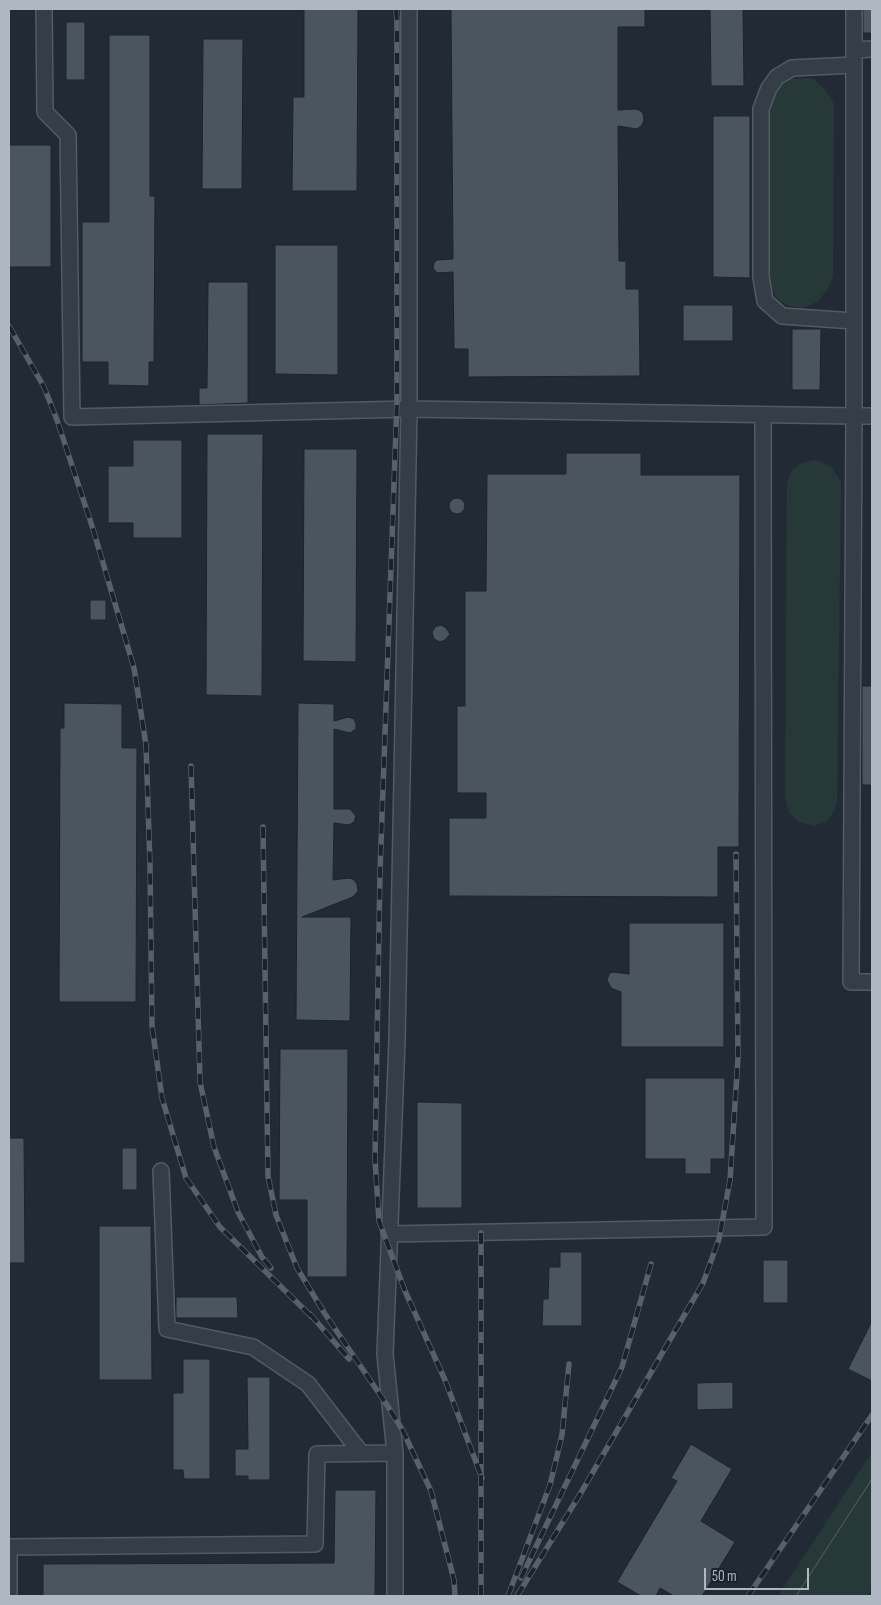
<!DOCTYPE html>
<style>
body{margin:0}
#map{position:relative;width:881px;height:1605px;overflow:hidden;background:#222b35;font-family:"Sofia Sans Condensed",sans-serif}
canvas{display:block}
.frame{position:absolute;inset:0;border:10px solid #afb8c2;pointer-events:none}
.scale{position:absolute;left:704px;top:1568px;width:105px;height:22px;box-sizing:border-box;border:2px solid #afb8c2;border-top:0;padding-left:6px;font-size:15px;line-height:18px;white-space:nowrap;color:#afb8c2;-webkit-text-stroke:4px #1a222a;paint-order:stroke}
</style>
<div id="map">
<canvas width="881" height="1605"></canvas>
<div class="frame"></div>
<div class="scale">50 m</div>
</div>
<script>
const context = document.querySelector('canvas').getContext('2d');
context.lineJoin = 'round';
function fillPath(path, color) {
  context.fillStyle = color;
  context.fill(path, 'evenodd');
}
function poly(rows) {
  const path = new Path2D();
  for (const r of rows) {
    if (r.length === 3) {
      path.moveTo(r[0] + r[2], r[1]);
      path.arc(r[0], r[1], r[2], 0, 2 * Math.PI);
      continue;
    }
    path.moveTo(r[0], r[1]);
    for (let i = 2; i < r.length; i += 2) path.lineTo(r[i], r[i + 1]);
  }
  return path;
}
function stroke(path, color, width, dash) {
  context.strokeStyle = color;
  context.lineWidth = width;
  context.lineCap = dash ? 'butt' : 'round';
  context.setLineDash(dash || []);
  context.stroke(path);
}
const green = poly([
 [812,78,826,91,834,104,833,276,827,290,817,302,802,308,789,306,777,299,768,279,767,106,777,89,791,79],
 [815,460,832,467,841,482,837,801,835,810,827,821,814,826,799,822,789,813,785,798,787,482,793,469,802,463],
 [872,1452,872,1588,867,1596,778,1596]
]);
const building = poly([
 [304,9,358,9,357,191,292,191,293,97,304,97,304,9],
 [451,9,645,9,645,27,618,27,618,110,635,109,639,110,643,113,644,120,642,125,637,129,618,126,619,261,626,261,626,289,639,289,640,376,468,377,468,349,454,349,453,272,437,273,433,268,434,263,437,260,453,259,451,9],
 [710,9,743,9,744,86,711,86,710,9],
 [863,9,872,9,872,33,863,33,863,9],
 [66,22,85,22,85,80,66,80,66,22],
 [109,35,150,35,150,196,155,196,154,362,149,362,149,386,108,385,108,362,82,362,82,222,109,222,109,35],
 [203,39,243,39,242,189,202,189,203,39],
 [713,116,750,116,750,278,713,277,713,116],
 [9,145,51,145,51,267,9,267,9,145],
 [275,245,338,245,338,375,275,374,275,245],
 [208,282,248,282,248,403,199,405,199,388,207,388,208,282],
 [683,305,733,305,733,341,683,341,683,305],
 [792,329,821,329,820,390,792,390,792,329],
 [207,434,263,434,262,696,206,695,207,434],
 [133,440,182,440,182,538,133,538,133,523,108,523,108,466,133,466,133,440],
 [304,449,357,449,356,662,303,661,304,449],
 [566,453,641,453,641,475,740,475,739,847,718,847,718,897,449,896,449,818,486,818,486,793,457,793,457,706,465,706,465,591,486,591,487,474,566,474,566,453],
 [457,506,8],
 [90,600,106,600,106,620,90,620,90,600],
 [441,625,446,628,450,634,445,640,440,642,434,639,432,632,435,627,441,625],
 [862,686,872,686,872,785,862,785,862,686],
 [64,703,122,704,122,748,137,748,136,1002,59,1002,60,728,64,728,64,703],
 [298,703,334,704,334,721,348,717,354,719,356,724,356,729,350,733,334,729,334,809,350,809,356,816,354,822,349,825,334,823,333,880,348,878,353,879,357,884,358,891,353,897,302,917,351,917,350,1021,296,1020,298,703],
 [629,923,724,923,724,1047,621,1047,621,992,611,988,607,980,609,974,612,972,629,974,629,923],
 [280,1049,348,1049,347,1277,307,1277,307,1200,279,1200,280,1049],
 [645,1078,725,1078,725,1159,711,1159,711,1174,685,1174,685,1159,645,1159,645,1078],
 [417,1102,462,1103,462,1208,417,1208,417,1102],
 [9,1138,24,1138,25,1263,9,1263,9,1138],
 [122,1148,137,1148,137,1190,122,1190,122,1148],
 [99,1226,151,1226,152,1380,99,1380,99,1226],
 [560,1252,582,1252,582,1326,542,1326,543,1299,548,1299,549,1267,560,1267,560,1252],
 [763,1260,788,1260,788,1303,763,1303,763,1260],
 [176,1297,237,1297,238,1318,176,1318,176,1297],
 [872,1321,872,1381,848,1369,872,1321],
 [183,1359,210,1359,210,1479,184,1479,183,1470,173,1470,173,1393,183,1393,183,1359],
 [247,1377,270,1377,270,1480,248,1480,248,1476,235,1476,235,1449,248,1449,247,1377],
 [733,1382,733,1409,697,1410,697,1383,733,1382],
 [691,1444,732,1469,701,1521,735,1542,702,1596,674,1596,660,1588,656,1596,641,1596,617,1582,677,1481,671,1478,691,1444],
 [335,1490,376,1490,375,1596,43,1596,43,1564,334,1563,335,1490]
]);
const minor = poly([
 [44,9,45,112,68,135,72,417,409,409,397,1040,385,1354,395,1453,395,1596],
 [409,9,409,409,854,416,854,9],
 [854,50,872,49],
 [854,321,782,316,765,301,761,277,761,109,769,88,777,77,792,68,854,65],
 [872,416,854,416,851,982,872,982],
 [161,1171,167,1329,253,1347,308,1384,361,1453],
 [389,1234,764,1227,763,415],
 [9,1596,9,1547,315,1544,317,1454,395,1453]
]);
const tram = poly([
 [796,1596,872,1479]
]);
const rail = poly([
 [396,9,397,22,397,401,380,872,375,1159,379,1221,405,1291,445,1380,482,1478],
 [9,326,44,387,57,420,93,529,134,668,146,745,150,865,152,1026,162,1098,186,1178,220,1227,313,1318],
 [191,766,200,1082,214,1147,238,1212,262,1257,271,1268],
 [263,827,268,1176,276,1215,297,1268,325,1314,387,1405,403,1431,431,1491,454,1580,455,1596],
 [481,1233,481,1596],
 [310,1314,349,1359],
 [521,1578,622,1367,651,1264],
 [508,1596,550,1485,562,1435,569,1364],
 [517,1596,579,1496,703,1283,719,1239,730,1180,738,1058,736,854],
 [748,1596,872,1415]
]);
fillPath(green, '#263938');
fillPath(building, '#4a5560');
stroke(building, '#1c242c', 1);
stroke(minor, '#525b63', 18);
stroke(minor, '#353d46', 15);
stroke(tram, '#57616c', 1);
stroke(rail, '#57616c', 5.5);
stroke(rail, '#1a222a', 4, [11]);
</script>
